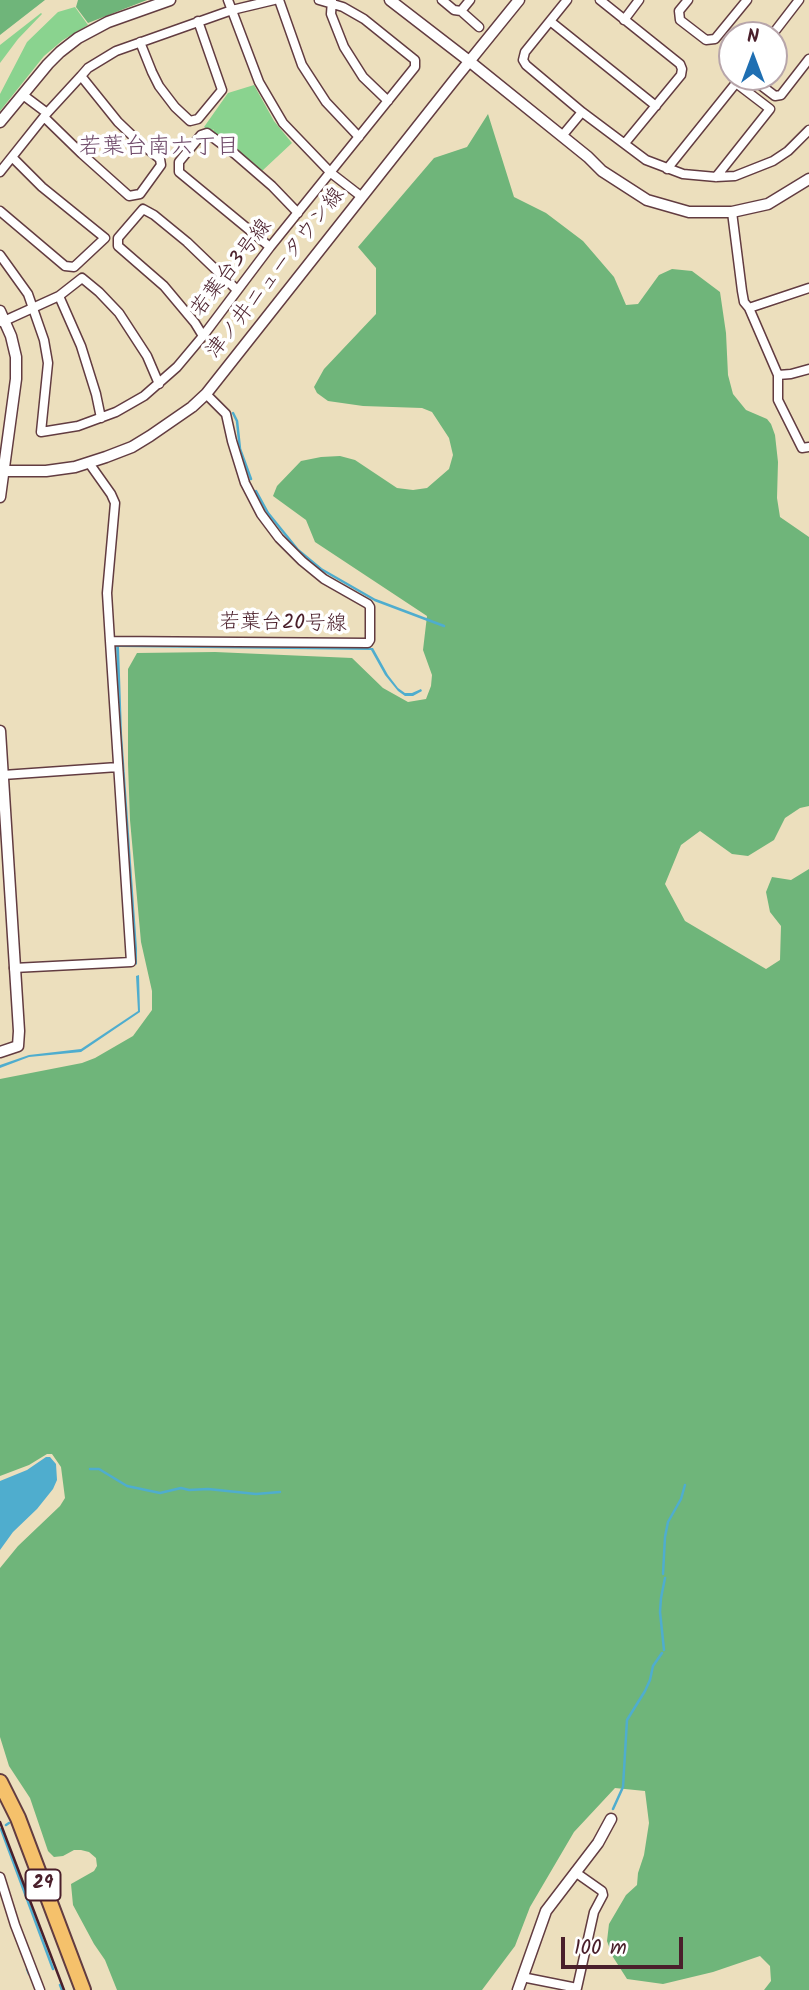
<!DOCTYPE html>
<meta charset="utf-8">
<style>
body{margin:0}
#map{position:relative;width:809px;height:1990px;overflow:hidden;background:#ecdfbd;font-family:Kalam,sans-serif}
canvas{display:block}
.north{position:absolute;left:718px;top:21px;width:70px;height:70px;box-sizing:border-box;background:#fff;border:2px solid #b7a5aa;border-radius:50%;rotate:0deg;font-size:19px;font-weight:700;line-height:28px;text-align:center;color:#4a1f2b}
.north::after{content:'';display:block;margin:auto;width:24px;height:32px;background:#1f6fb2;clip-path:polygon(50% 0,100% 100%,50% 72%,0 100%)}
.scale{position:absolute;left:561px;top:1937px;width:122px;height:32px;box-sizing:border-box;border:4px solid #4a1f2b;border-top:0;padding-left:9px;font-size:21px;line-height:24px;white-space:nowrap;color:#4a1f2b;-webkit-text-stroke:5px #fff;paint-order:stroke}
</style>
<div id="map">
<canvas width="809" height="1990"></canvas>
<div class="north">N</div>
<div class="scale">100 m</div>
</div>
<script>
const context = document.querySelector('canvas').getContext('2d');
context.lineJoin = 'round';
function fillPath(path, color) {
  context.fillStyle = color;
  context.fill(path, 'evenodd');
}
function poly(rows) {
  const path = new Path2D();
  for (const r of rows) {
    path.moveTo(r[0], r[1]);
    for (let i = 2; i < r.length; i += 2) path.lineTo(r[i], r[i + 1]);
  }
  return path;
}
function stroke(path, color, width, dash) {
  context.strokeStyle = color;
  context.lineWidth = width;
  context.lineCap = dash ? 'butt' : 'round';
  context.setLineDash(dash || []);
  context.stroke(path);
}
function write(font, color, halo, rows, align = 'center') {
  context.font = font + ' Kalam,"Klee One",sans-serif';
  context.lineWidth = 7;
  context.setLineDash([]);
  context.textBaseline = 'middle';
  context.strokeStyle = halo;
  context.fillStyle = color;
  for (const [text, x, y, turn = 0] of rows) {
    context.save();
    context.translate(x, y);
    context.rotate((+turn || 0) * Math.PI / 180);
    context.textAlign = isNaN(turn) ? turn : align;
    if (halo) context.strokeText(text, 0, 0);
    context.fillText(text, 0, 0);
    context.restore();
  }
}
const green = poly([
 [75,7,88,25,63,40,44,56,0,111,0,94,27,42,58,12],
 [41,13,42,14,18,39,0,63,0,45],
 [254,85,274,121,292,143,262,171,212,133,214,129,210,132,204,127,228,93]
]);
const forest = poly([
 [0,0,45,0,0,35],
 [78,0,147,0,88,23,76,7],
 [488,114,514,197,546,213,583,241,614,277,626,305,638,304,659,275,672,269,692,271,720,292,726,333,728,375,733,394,746,410,767,419,771,424,775,435,778,462,777,498,780,517,809,537,809,806,800,808,785,818,774,840,748,856,732,854,700,831,681,845,665,884,685,921,766,969,780,960,781,926,770,912,766,892,772,877,791,880,809,869,809,1990,764,1990,771,1981,770,1966,760,1956,713,1972,663,1984,627,1979,613,1957,607,1941,609,1924,626,1895,637,1885,638,1873,644,1855,649,1823,645,1791,615,1788,574,1832,530,1907,515,1946,482,1990,117,1990,105,1960,94,1944,73,1905,71,1884,94,1871,97,1866,96,1858,89,1852,81,1850,74,1850,63,1856,54,1857,48,1851,30,1798,9,1766,0,1737,0,1568,18,1546,60,1506,65,1498,61,1467,52,1454,47,1454,29,1465,0,1476,0,1079,82,1063,95,1058,133,1036,152,1010,152,991,141,942,130,820,128,764,128,669,137,653,215,652,352,658,383,688,408,702,426,699,431,686,432,675,423,650,427,616,315,542,306,520,273,496,277,486,301,461,321,457,340,456,355,460,397,488,413,490,427,488,449,469,453,455,449,438,432,412,422,408,363,406,328,401,317,393,314,387,324,369,376,314,376,268,358,247,434,158,467,147]
]);
const water = poly([
 [120,644,373,648,388,675,398,688,405,693,412,693,421,689,422,691,413,696,405,696,398,691,385,675,371,650,119,647,122,733,137,949,137,964,136,965,118,692,116,645],
 [139,975,140,1012,81,1052,29,1057,0,1068,0,1065,29,1055,81,1049,138,1011,136,976],
 [46,1457,50,1457,56,1464,57,1480,53,1489,37,1509,13,1532,0,1550,0,1481,27,1470]
]);
const stream = poly([
 [233,413,237,421,240,449,251,479],
 [256,491,268,513,298,550,321,569,375,600,444,626],
 [90,1469,99,1469,127,1486,160,1493,181,1488,189,1490,208,1489,256,1494,280,1492],
 [663,1574,665,1537,668,1522,681,1499,685,1485],
 [664,1650,660,1612,661,1598,665,1578],
 [613,1809,623,1787,627,1720,645,1691,650,1680,653,1666,662,1653],
 [6,1825,9,1823],
 [0,1829,1,1829,53,1969],
 [27,1969,29,1974],
 [60,1985,62,1990]
]);
const minor = poly([
 [228,0,259,82,283,123,331,173,362,197],
 [279,0,302,65,326,102,359,137],
 [332,0,331,14,344,47,363,77,388,101],
 [442,0,454,10,461,11,470,0],
 [567,0,525,52,523,60,526,65,582,112],
 [600,0,680,64,682,69,681,75,625,143],
 [688,0,679,11,680,20,706,40,715,39,747,0],
 [461,11,479,27],
 [624,20,639,0],
 [550,21,656,106],
 [772,35,799,0],
 [140,42,152,72,159,86,175,107,190,121,198,119,222,90,198,21],
 [750,77,775,96,781,95,809,59],
 [23,95,47,113],
 [44,117,82,154,129,196,140,194,161,165,160,159,140,143,118,122,81,76],
 [562,136,582,112,646,160,683,174,716,177,735,176,773,161,788,151,809,130],
 [667,169,736,83,770,109,716,177],
 [0,172,47,113,81,76,88,68,116,51,232,10,274,0],
 [0,211,65,266,74,267,105,238,42,187,13,158],
 [732,212,742,291,744,302,749,308],
 [270,247,179,172,179,162,201,135,207,133,235,154,272,186,298,213],
 [0,255,28,294,44,340,48,363,41,432,78,426,116,412,144,396,177,367,203,336,270,247,415,67,415,60,364,19,343,7,319,0],
 [809,288,749,308,778,375,791,374,809,369],
 [59,296,81,346,96,394,101,418],
 [2,322,59,296,82,278,99,292,119,313,147,356,159,384],
 [203,336,195,323,164,286,118,246,118,238,143,209,154,215,187,242,237,290],
 [778,375,778,400,802,448,809,447],
 [89,463,111,494,115,503,107,593,110,641,368,643,370,640,370,607,368,604,324,579,302,561,279,538,261,514,245,483,232,441,226,414,206,394],
 [3,775,118,767],
 [14,968,131,962,110,641],
 [0,1877,15,1925,40,1990],
 [522,1977,577,1988,594,1912,603,1895,602,1891,575,1872]
]);
const tertiary = poly([
 [390,0,469,61,588,157,602,171,647,200,689,212,732,212,768,204,809,179],
 [0,122,48,64,60,52,78,38,108,22,170,0],
 [0,311,11,336,16,357,16,379,0,497],
 [0,471,46,471,75,467,106,457,132,447,150,436,192,407,206,394,455,79,519,0],
 [0,731,19,1031,18,1046,0,1052],
 [518,1990,546,1911,598,1843,611,1819]
]);
const trunk = poly([
 [0,1782,18,1818,83,1990]
]);
const rail = poly([
 [0,1822,64,1990]
]);
const shields = [
 [43,1885,35]
];
const shieldNames = [
 ["29",43,1885]
];
const streetNames = [
 ["若葉台3号線",233,269,-52],
 ["津ノ井ニュータウン線",277,274,-52],
 ["若葉台20号線",283,625,1]
];
const neighbourhoodNames = [
 ["若葉台南六丁目",159,149]
];
fillPath(green, '#8ad38f');
fillPath(forest, '#6fb57a');
fillPath(water, '#4fadce');
stroke(stream, '#4fadce', 2.5);
stroke(minor, '#623c41', 11);
stroke(tertiary, '#623c41', 13);
stroke(trunk, '#623c41', 18);
stroke(minor, '#fff', 8);
stroke(tertiary, '#fff', 10);
stroke(trunk, '#f5c16b', 14);
stroke(rail, '#4a1f2b', 2.5);
for (const [x, y, w] of shields) {
  const box = new Path2D();
  box.roundRect(x - w / 2, y - 15.5, w, 31, 5);
  context.fillStyle = '#fff';
  context.fill(box);
  stroke(box, '#4a1f2b', 2);
}
write('bold 19px', '#4a1f2b', null, shieldNames);
write('21px', '#4a1f2b', '#fff', streetNames);
write('23px', '#6f4b6a', '#fff', neighbourhoodNames);
</script>
